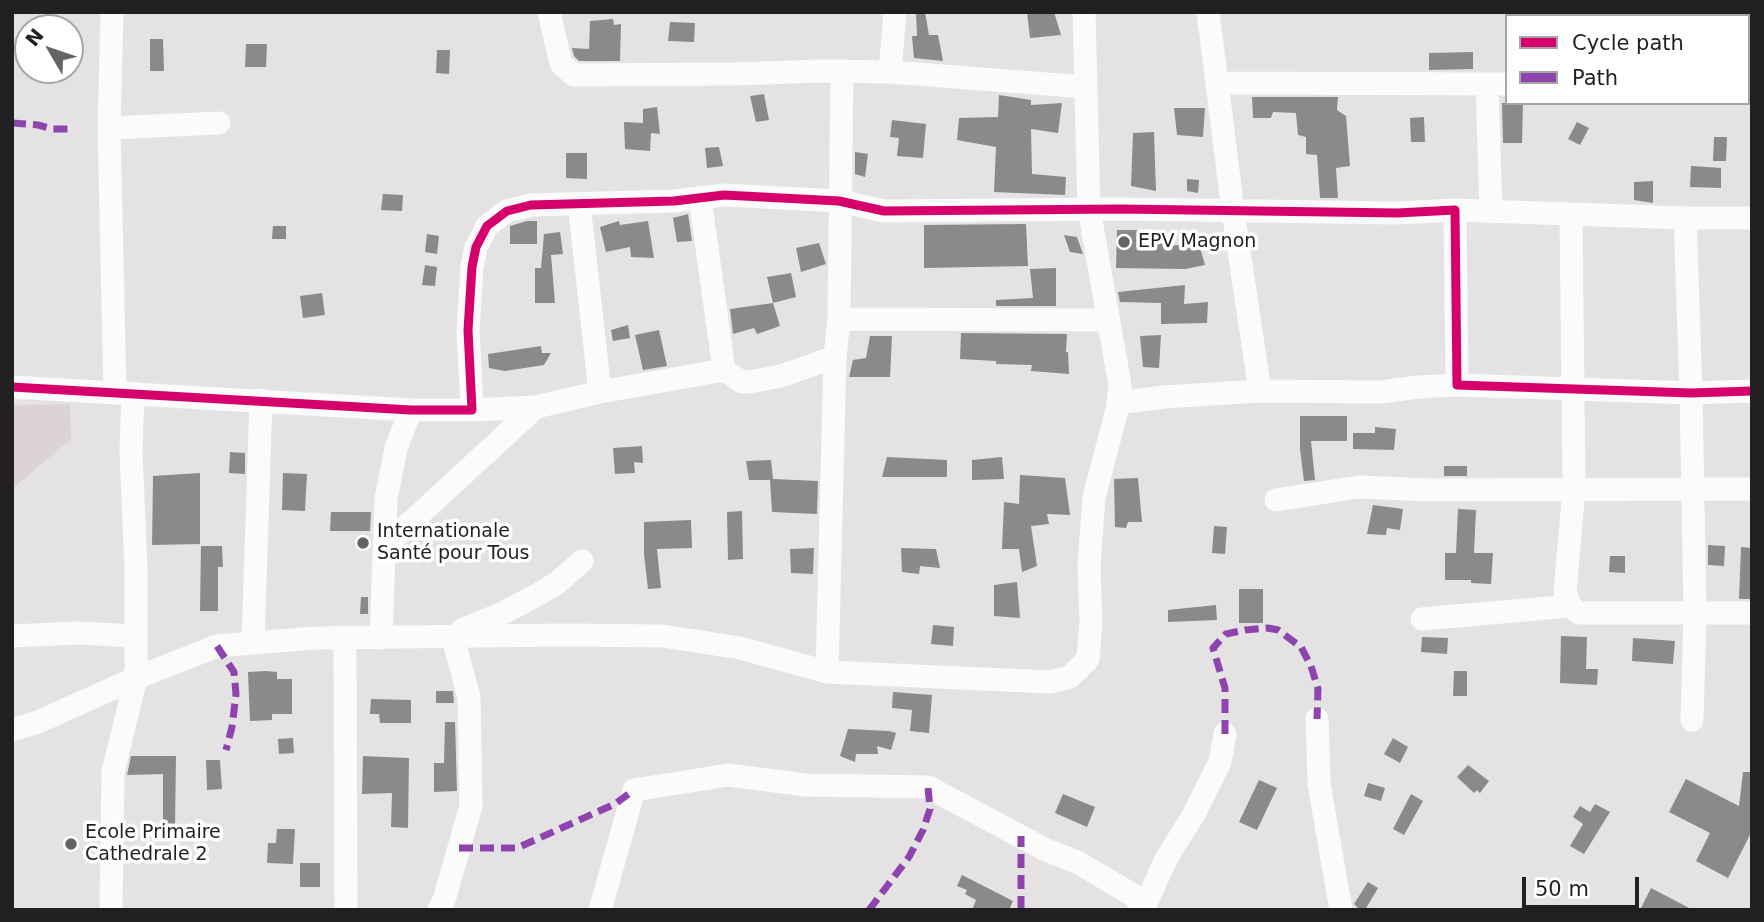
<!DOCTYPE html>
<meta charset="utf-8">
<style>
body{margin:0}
#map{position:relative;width:1764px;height:922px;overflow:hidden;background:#e5e2e4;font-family:"DejaVu Sans",sans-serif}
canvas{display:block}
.frame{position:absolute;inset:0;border:14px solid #211f21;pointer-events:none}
.legend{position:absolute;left:1505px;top:14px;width:245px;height:91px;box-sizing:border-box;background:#fff;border:2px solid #a6a5a6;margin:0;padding:9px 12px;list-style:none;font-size:21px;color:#211f21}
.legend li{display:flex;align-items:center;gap:14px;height:35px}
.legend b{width:35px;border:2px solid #a6a5a6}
.north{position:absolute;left:14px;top:14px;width:70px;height:70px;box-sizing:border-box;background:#fff;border:2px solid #a6a5a6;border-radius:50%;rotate:309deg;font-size:19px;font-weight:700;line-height:28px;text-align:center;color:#211f21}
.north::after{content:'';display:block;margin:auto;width:24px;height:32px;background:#666365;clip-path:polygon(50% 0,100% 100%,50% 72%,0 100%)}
.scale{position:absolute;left:1522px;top:877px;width:117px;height:32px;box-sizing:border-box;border:4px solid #211f21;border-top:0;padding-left:9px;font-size:21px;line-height:24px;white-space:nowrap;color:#211f21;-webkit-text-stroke:5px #fff;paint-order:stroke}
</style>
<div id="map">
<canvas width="1764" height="922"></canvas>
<div class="frame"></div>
<ul class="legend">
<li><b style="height:9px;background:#d6006c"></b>Cycle path</li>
<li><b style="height:9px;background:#8e44ad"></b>Path</li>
</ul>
<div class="north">N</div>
<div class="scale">50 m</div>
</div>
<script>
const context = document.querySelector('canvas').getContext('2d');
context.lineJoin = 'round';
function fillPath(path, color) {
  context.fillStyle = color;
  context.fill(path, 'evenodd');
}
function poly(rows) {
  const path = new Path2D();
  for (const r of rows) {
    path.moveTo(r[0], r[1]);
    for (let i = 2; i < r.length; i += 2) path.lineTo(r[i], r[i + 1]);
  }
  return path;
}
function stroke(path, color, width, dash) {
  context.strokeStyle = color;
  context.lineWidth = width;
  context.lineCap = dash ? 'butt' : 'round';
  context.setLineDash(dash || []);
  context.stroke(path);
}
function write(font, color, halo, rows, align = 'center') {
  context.font = font + ' "DejaVu Sans",sans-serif';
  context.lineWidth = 7;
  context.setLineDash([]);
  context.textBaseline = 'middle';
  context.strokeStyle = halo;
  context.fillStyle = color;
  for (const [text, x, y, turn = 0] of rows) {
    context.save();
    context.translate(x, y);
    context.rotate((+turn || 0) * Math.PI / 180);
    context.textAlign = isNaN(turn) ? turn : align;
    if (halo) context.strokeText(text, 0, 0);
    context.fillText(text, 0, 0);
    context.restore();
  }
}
const built = poly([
 [70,404,71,439,12,489,12,405]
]);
const building = poly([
 [916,12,925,12,929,35,938,35,943,61,914,58,912,36,917,36],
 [1027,12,1054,12,1061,35,1030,38],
 [613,19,614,25,621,24,620,61,579,61,574,56,572,48,589,49,590,21],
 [670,22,695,23,694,42,668,41],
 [150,39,163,39,164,71,150,71],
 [246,44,267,44,266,67,245,67],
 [437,50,450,50,449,74,436,73],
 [1473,52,1473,69,1429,70,1429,53],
 [764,94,769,120,756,122,750,96],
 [999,95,1031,100,1031,105,1062,103,1058,133,1031,129,1032,174,1066,177,1065,195,994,192,996,147,957,140,959,118,998,117],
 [1252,97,1338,97,1337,110,1346,116,1350,166,1336,168,1338,198,1320,198,1317,155,1306,154,1306,137,1298,135,1296,113,1273,112,1271,118,1253,118],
 [1502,103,1523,103,1522,143,1503,143],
 [657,107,660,134,651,133,650,151,625,149,624,122,643,123,643,109],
 [1174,108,1205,108,1203,137,1177,135],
 [1424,117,1425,142,1411,142,1410,118],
 [892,120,926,124,923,158,897,156,899,138,890,137],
 [1577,122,1589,128,1580,145,1568,139],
 [1154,132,1156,191,1131,186,1133,133],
 [1714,137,1727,137,1726,161,1713,161],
 [719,147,723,166,707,168,705,148],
 [855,152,868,154,865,177,855,174],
 [566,153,587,153,587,179,566,178],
 [1691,166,1721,168,1721,188,1690,187],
 [1187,179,1199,180,1198,193,1187,191],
 [1653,181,1653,203,1634,200,1634,182],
 [383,194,403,195,402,211,381,210],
 [688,214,692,241,677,242,673,218],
 [527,221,537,221,537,244,510,244,510,226],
 [619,221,620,225,648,221,654,258,631,257,630,247,606,252,600,227],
 [1026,224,1028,266,924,268,924,225],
 [273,226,286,226,286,239,272,239],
 [1117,230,1162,230,1163,246,1199,244,1205,265,1185,269,1116,268],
 [560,232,563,254,551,255,555,303,535,303,535,268,541,268,544,234],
 [427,234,439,236,437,254,425,252],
 [1064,235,1077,237,1083,254,1070,252],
 [819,243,826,264,801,272,796,248],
 [425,265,437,267,435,286,422,285],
 [1056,268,1056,306,996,306,996,300,1033,298,1030,269],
 [791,273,796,297,773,303,767,277],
 [1185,285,1184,304,1208,302,1207,323,1161,324,1161,303,1120,302,1118,292],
 [322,293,325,315,303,318,300,296],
 [773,303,780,326,757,334,754,328,733,334,730,309],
 [628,325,630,338,613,341,611,330],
 [659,330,667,366,643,370,635,335],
 [961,333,1067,334,1066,352,1068,352,1069,374,1031,371,1032,365,996,364,996,361,960,359],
 [1161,335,1159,368,1143,367,1140,336],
 [870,336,892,336,890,377,849,377,853,360,866,358],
 [541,346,542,353,551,353,544,365,505,371,489,368,488,354],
 [1300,416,1347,416,1347,441,1311,441,1315,480,1304,481,1300,449],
 [1375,427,1396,429,1394,450,1353,449,1353,433,1375,433],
 [642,446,643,463,634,462,635,473,615,474,613,448],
 [230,452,245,453,245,474,229,473],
 [887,457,947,460,947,477,882,477],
 [1002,457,1004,479,972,480,972,460],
 [771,460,773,479,818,481,817,514,772,512,770,480,749,480,746,461],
 [1444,466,1467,466,1467,476,1444,476],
 [200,473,200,544,152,545,153,476],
 [283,473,307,474,305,511,282,510],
 [1020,475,1065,478,1070,515,1047,514,1049,524,1031,526,1037,566,1022,572,1019,549,1002,549,1004,502,1019,504],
 [1138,478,1142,522,1128,522,1126,528,1115,527,1114,479],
 [1373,505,1403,509,1400,530,1387,528,1386,535,1367,534],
 [1458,509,1476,510,1474,553,1493,553,1491,584,1471,583,1471,580,1445,580,1445,553,1456,553],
 [742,511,743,559,728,560,727,512],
 [331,512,371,512,370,531,330,531],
 [691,520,692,548,657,549,661,588,648,589,644,554,644,522],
 [1214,526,1227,527,1225,554,1212,553],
 [1708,545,1725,546,1724,566,1708,565],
 [201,546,222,546,223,567,218,567,218,611,200,611],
 [1741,547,1752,548,1752,599,1739,599],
 [814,548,813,574,791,573,790,549],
 [901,548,936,549,940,568,920,566,919,574,902,572],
 [1610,556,1625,556,1625,573,1609,572],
 [1017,582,1020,618,994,616,994,585],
 [1239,589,1263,589,1263,623,1239,623],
 [361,597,368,597,368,614,360,614],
 [1216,605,1217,620,1168,622,1168,610],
 [933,625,954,627,953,646,931,644],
 [1561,636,1587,637,1586,669,1598,669,1597,685,1560,683],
 [1422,637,1448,638,1447,654,1421,652],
 [1633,638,1675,641,1673,664,1632,661],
 [266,671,277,672,277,679,292,679,292,714,272,714,272,720,250,721,248,672],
 [1454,671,1467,671,1467,696,1453,696],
 [436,691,453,691,454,703,436,703],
 [893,692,932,695,929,733,910,731,912,710,892,708],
 [371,699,411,700,411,723,380,723,379,714,370,714],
 [445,722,455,722,457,791,434,792,434,763,444,763],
 [848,729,889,731,896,733,891,750,877,746,878,754,856,754,855,762,840,756],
 [293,738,294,753,279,754,278,739],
 [1393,738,1408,747,1400,763,1384,754],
 [131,756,176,756,175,826,163,826,163,774,127,775],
 [363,756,409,758,408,828,391,827,392,793,362,794],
 [206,760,220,760,222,789,207,790],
 [1468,765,1489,781,1480,793,1477,790,1474,793,1457,777],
 [1743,772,1752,772,1752,831,1728,878,1696,861,1710,833,1669,812,1686,779,1739,806],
 [1259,780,1277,788,1257,830,1239,822],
 [1368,783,1385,788,1381,801,1364,796],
 [1063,794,1095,807,1087,827,1055,813],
 [1411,794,1423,801,1404,835,1393,829],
 [1595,804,1610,812,1584,854,1570,846,1583,824,1573,817,1580,806,1590,812],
 [277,829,295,829,293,864,267,863,268,843,276,843],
 [300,863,320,863,320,887,300,887],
 [962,875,1013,901,1009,910,972,910,976,900,965,894,967,890,957,886],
 [1368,882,1378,888,1365,910,1360,910,1354,904],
 [1651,888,1693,910,1640,910]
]);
const minor = poly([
 [112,12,109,128,115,391],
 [549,12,561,64,574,75,735,74,820,71,890,72,1086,87],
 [1208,12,1233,211,1260,391],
 [890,72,895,12],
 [1217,83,1507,84],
 [1487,84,1491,212],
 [109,128,219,123],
 [700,198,724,370],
 [1455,210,1685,218,1752,218],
 [1571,214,1574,489,1565,592,1570,606,1579,613,1752,613],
 [1685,218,1691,393,1695,612,1692,720],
 [839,319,1109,320],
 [12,387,411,410,472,410,468,330,472,267,476,247,487,226,507,211,531,205,674,201,724,195,839,201,884,211,1121,209,1397,213,1455,210,1457,385,1691,393,1752,391],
 [600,392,724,370,742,382,750,382,781,376,835,357],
 [133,393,131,452,136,569,136,678,217,646,315,638,566,635,663,636,740,648,827,672,1050,682,1070,677,1088,659,1091,621,1089,566,1094,497,1117,410,1120,385,1089,209,1084,12],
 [1118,403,1164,397,1260,391,1381,392,1418,387,1457,385],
 [472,410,536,407,600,392,579,204],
 [1276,500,1358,487,1430,490,1752,489],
 [385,546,536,407],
 [1422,619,1570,606],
 [12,636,78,633,136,636],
 [345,638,346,910],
 [381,638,386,499,396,448,411,410],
 [253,642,261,400],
 [827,672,835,357,839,319,842,71],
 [1317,719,1319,784,1341,910],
 [12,730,38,722,136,678],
 [111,910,113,772,136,678],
 [439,910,444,900,471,806,469,697,453,638,464,629,501,614,535,596,557,583,582,561],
 [600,910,634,790,728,775,806,785,928,787,1046,850,1077,862,1138,898,1140,910],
 [1143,910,1166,859,1194,814,1220,762,1225,734]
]);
const quiet = poly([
 [12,123,38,125,53,129,72,129],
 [217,646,234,672,236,694,232,727,226,750],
 [1225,734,1225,688,1213,648,1226,634,1245,630,1268,628,1278,630,1301,647,1311,666,1318,689,1317,719],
 [459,848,517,848,615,804,634,790],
 [869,910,909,857,923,830,930,809,928,787],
 [1021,910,1021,836]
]);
const cycleway = poly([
 [12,387,411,410,472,410,468,330,472,267,476,247,487,226,507,211,531,205,674,201,724,195,839,201,884,211,1121,209,1397,213,1455,210,1457,385,1691,393,1752,391]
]);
const markers = [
 [1124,242,7,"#666365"],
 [363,543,7,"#666365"],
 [71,844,7,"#666365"]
];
const poiNames = [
 ["EPV Magnon",1138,242],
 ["Internationale",377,532],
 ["Santé pour Tous",377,554],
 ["Ecole Primaire",85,833],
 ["Cathedrale 2",85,855]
];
fillPath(built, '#dbd3d8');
fillPath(building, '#8b898a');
stroke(minor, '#fbfbfb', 23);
stroke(quiet, '#8e44ad', 7, [14, 7]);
stroke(cycleway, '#d6006c', 9);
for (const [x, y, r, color] of markers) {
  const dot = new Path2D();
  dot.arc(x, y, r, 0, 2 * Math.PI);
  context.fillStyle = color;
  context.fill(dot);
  stroke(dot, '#fff', 2.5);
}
write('19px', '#211f21', '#fff', poiNames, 'left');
</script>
